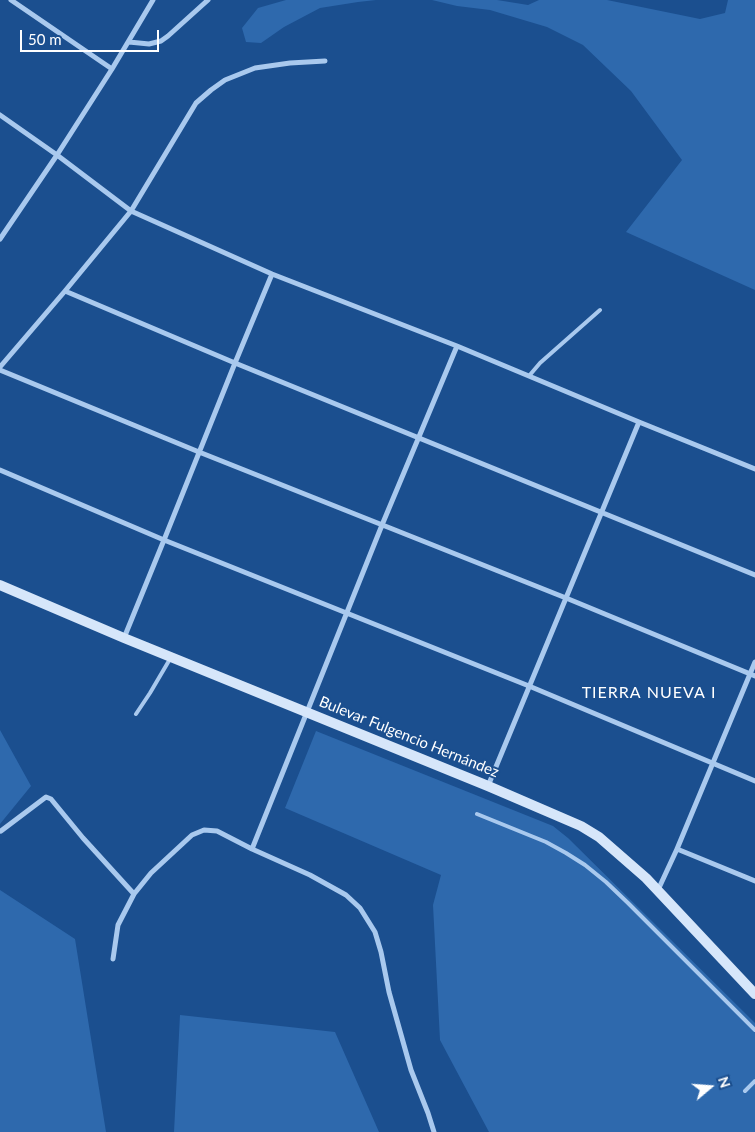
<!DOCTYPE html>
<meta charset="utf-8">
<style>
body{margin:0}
#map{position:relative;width:755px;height:1132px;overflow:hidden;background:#1b4f8f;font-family:Lato,sans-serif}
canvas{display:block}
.north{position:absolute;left:685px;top:1062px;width:50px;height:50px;-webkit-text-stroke:4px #1b4f8f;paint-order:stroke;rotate:72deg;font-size:14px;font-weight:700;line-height:20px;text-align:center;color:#fff}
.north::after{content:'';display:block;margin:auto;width:18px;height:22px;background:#fff;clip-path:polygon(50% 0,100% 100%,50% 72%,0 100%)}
.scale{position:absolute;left:20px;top:30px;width:139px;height:22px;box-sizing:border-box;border:2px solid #fff;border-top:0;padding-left:6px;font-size:15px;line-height:18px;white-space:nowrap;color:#fff;-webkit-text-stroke:4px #1b4f8f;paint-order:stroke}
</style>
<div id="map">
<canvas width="755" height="1132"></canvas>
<div class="north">N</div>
<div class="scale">50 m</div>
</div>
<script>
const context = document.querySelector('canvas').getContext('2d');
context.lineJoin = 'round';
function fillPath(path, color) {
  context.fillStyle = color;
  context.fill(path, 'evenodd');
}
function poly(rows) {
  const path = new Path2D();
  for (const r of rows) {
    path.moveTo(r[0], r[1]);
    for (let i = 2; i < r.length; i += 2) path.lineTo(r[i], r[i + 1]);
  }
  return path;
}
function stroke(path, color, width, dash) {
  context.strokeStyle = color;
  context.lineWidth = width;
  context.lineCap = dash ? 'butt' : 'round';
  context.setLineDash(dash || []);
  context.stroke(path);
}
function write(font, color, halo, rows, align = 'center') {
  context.font = font + ' Lato,sans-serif';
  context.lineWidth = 4;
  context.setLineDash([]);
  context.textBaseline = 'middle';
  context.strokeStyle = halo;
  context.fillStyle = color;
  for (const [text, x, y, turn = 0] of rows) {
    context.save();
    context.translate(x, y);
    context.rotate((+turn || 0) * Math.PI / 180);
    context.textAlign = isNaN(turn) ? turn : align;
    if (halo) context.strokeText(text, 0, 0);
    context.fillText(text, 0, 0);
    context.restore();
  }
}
const green = poly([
 [286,0,376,0,358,2,320,8,284,27,261,43,246,42,242,28,258,8],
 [432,0,497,0,528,5,539,0,607,0,700,19,725,13,728,0,755,0,755,290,626,232,682,160,631,91,583,45,547,27,490,10,457,6],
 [0,730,31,786,0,824],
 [316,731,553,826,568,838,755,1023,755,1132,489,1132,440,1040,433,905,441,875,285,808],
 [0,890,75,939,106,1132,0,1132],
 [180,1015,335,1032,379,1132,174,1132]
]);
const lane = poly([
 [529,376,540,363,600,310],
 [136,714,150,693,170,659],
 [477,814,546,842,566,853,585,865,606,882,628,903,755,1030],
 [745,1091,755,1081]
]);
const street = poly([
 [11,0,112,69],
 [129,42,149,44,161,41,168,36,208,0],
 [0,115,57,155,131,211,272,274,457,346,639,422,755,469],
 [0,239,57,155,112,69,153,0],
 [65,291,235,363,755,575],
 [0,367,65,291,131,211,196,103,211,90,225,80,255,68,290,63,325,61],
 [0,370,199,452,566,598,755,676],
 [0,470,164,540,529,686,755,781],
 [124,638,164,540,235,363,272,274],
 [488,786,639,422],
 [1,831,46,797,51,799,83,838,134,894],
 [252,849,382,525,457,346],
 [677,849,755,881],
 [658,890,677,849,755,662],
 [113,959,118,925,134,894,151,873,192,835,204,830,217,831,252,849,310,875,346,895,360,908,375,932,381,952,389,992,411,1070,428,1113,434,1132]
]);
const secondary = poly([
 [0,585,124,638,488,786,581,826,599,837,646,878,755,994]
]);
const streetNames = [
 ["Bulevar Fulgencio Hernández",409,737,22]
];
const neighbourhoodNames = [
 ["TIERRA NUEVA I",649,693]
];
fillPath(green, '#2e69ad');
stroke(lane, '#a9c9ee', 4);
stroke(street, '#a9c9ee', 5);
stroke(secondary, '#d6e6fa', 10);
write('15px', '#fff', '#1b4f8f', streetNames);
context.letterSpacing = '1px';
write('16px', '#fff', '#1b4f8f', neighbourhoodNames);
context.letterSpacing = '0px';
</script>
